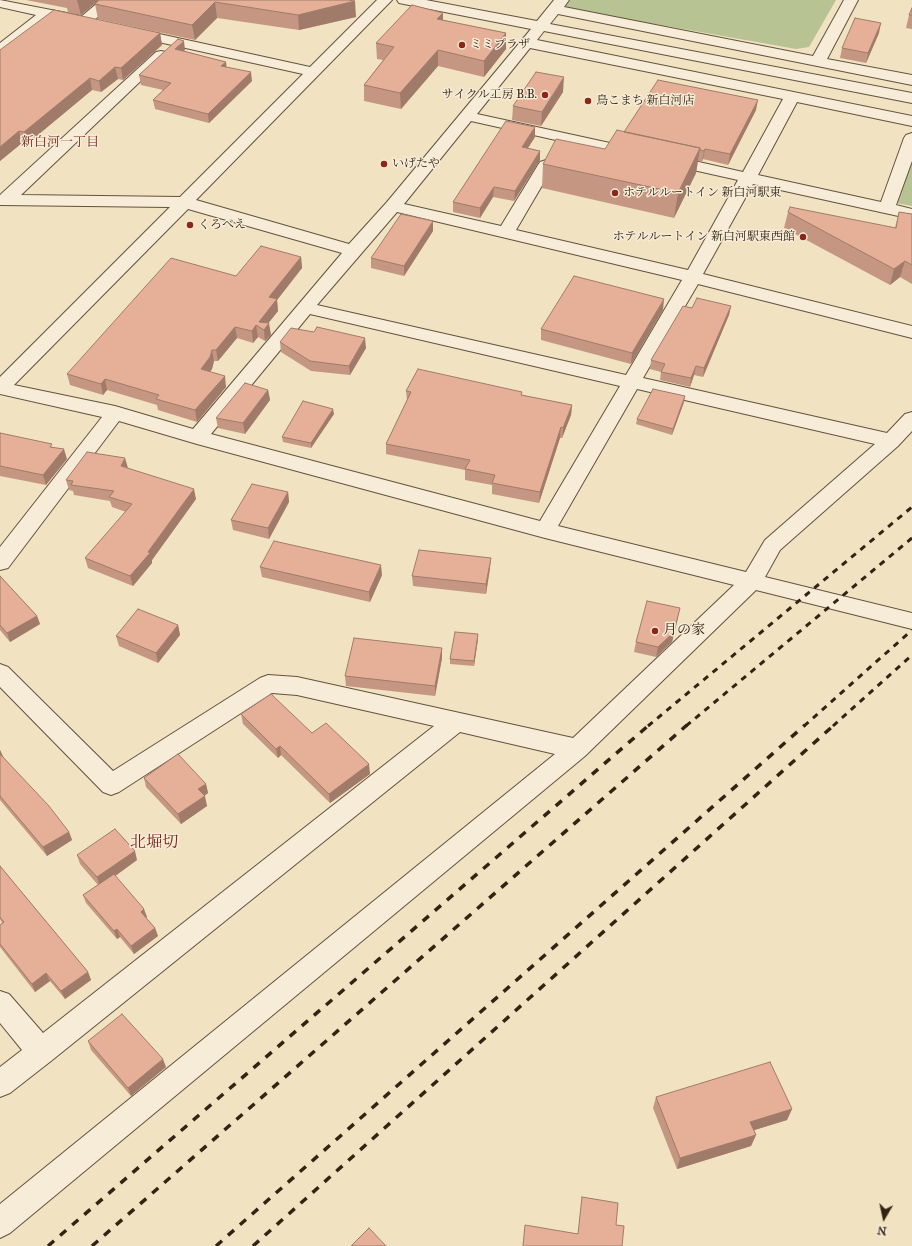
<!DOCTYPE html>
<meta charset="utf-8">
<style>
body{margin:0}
#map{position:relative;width:912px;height:1246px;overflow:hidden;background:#f1e2c2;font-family:"IM FELL Great Primer",serif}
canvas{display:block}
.north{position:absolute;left:864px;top:1198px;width:40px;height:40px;-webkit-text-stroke:3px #f6ecd7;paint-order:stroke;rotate:189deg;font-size:11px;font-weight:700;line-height:16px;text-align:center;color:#332313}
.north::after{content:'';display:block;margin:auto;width:14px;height:18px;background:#332313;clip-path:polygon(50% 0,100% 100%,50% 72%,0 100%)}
</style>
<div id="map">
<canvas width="912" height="1246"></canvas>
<div class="north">N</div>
</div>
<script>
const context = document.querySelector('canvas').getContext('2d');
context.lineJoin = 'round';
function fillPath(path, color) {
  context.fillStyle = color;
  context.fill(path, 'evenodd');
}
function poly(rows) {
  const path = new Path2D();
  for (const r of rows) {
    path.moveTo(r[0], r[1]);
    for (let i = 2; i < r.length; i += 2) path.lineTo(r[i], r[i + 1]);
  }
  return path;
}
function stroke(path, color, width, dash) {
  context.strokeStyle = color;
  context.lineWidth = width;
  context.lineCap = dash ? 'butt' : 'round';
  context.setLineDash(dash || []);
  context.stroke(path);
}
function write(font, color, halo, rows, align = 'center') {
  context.font = font + ' "IM FELL Great Primer","Noto Serif JP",serif';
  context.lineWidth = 3;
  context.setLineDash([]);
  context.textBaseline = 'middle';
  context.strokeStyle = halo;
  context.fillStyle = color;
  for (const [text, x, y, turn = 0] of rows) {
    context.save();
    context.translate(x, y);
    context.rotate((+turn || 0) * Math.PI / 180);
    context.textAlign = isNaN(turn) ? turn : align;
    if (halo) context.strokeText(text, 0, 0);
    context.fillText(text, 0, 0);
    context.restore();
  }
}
const green = poly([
 [565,0,836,0,809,47,796,49,565,8,562,4],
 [912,155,912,206,896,203]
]);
const minor = poly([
 [0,0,82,16,101,0,116,0,90,24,85,25,50,18,5,53,0,54,0,43,36,15,0,7,0,0],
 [377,0,392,0,196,200,349,244,387,202,531,29,404,4,399,3,397,0,426,0,537,21,554,0,569,0,564,7,813,56,844,0,858,0,827,59,912,75,912,85,558,14,550,24,912,93,912,103,544,31,537,40,912,116,912,126,797,102,758,175,881,202,904,138,906,135,912,133,912,161,896,205,912,209,912,219,753,184,703,274,912,326,912,338,698,284,643,378,887,433,905,414,912,412,912,431,898,446,780,550,765,577,912,613,912,629,756,590,585,756,10,1233,0,1238,0,1204,555,754,460,732,51,1061,10,1093,0,1097,0,1067,22,1050,0,1023,0,991,9,994,43,1033,434,726,297,695,272,693,119,792,111,795,103,792,0,687,0,664,8,667,113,771,260,678,268,675,297,677,573,738,734,585,545,538,197,444,119,421,8,568,0,570,0,547,102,417,0,394,0,377,170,207,0,205,0,195,156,52,161,51,166,52,168,55,21,195,180,197,303,74,127,35,125,32,127,29,132,28,310,67,377,0],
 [530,48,783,99,743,172,668,155,662,157,660,160,662,163,738,180,688,270,516,230,554,165,552,162,546,160,540,162,538,165,501,226,404,204,471,121,636,158,642,156,644,153,642,150,477,114,530,48],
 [188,209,342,253,193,429,115,406,14,385,188,209],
 [397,212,506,238,682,280,626,375,317,305,397,212],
 [310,314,620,386,540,521,211,434,310,314],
 [637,389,875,444,765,540,746,572,558,526,637,389]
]);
const railFar1 = poly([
 [648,726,912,507],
 [686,726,912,538],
 [804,726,912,630],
 [833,726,912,655]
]);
const rail = poly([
 [48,1246,649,725],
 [92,1246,687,725],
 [216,1246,805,725],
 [253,1246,834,725]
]);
const wall = poly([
 [26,0,99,0,81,15,68,13,67,8],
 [348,0,356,17,299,30,217,18,195,40,98,19,95,4],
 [912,8,912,29,906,28,909,15],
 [443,13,443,20,506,33,506,49,484,77,438,66,401,109,364,101,364,85,383,60,377,59,376,43],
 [160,33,162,45,123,80,118,79,101,92,92,90,27,144,22,143,0,161,0,50],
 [879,33,866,63,840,58,842,48],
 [185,50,184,51,226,62,226,67,252,81,209,123,155,109,153,100,163,90,141,85,139,75],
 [563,92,541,126,512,120,513,106],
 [756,110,728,165,703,159,702,162,698,161,696,173,674,218,542,188,543,164,605,149,624,132],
 [535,137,528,148,540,151,540,160,514,201,493,197,480,218,453,212,453,202],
 [788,212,895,228,899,212,912,214,912,284,900,277,890,285,784,228],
 [433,231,404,276,371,268,371,258],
 [301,257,302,268,277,300,278,311,268,323,271,335,265,341,258,337,253,343,237,338,218,361,214,361,212,369,210,372,226,387,197,422,158,410,157,405,107,390,103,395,70,385,67,374,236,276],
 [731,306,729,315,703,377,694,375,690,387,660,380,661,372,650,369,651,360,692,308],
 [663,310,631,364,541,340,541,329],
 [280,342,366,348,350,375,311,371,281,352],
 [268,390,270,400,245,434,218,428,216,418],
 [406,391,522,395,572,405,571,415,562,438,560,438,539,503,492,494,492,485,465,480,465,470,386,454,386,444,407,400],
 [684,402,672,435,636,424,637,419],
 [334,414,311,448,283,442,282,437],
 [0,433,53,447,67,459,46,485,0,476],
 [128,468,196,499,152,560,152,563,133,586,88,568,85,558,126,512,112,507,110,501,74,495,73,491,69,490,66,480],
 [288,492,289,502,269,539,233,530,231,520],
 [260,567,382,575,370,602,262,577],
 [490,568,486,594,413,586,412,576],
 [0,576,37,616,40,624,10,642,0,630],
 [678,618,672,642,656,657,634,652,636,642],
 [178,625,180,635,158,663,119,646,116,636],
 [478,639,474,666,450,664,450,659],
 [442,648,442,658,435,696,346,686,345,676],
 [241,714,312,733,370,774,330,803,281,755,278,758,243,724],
 [0,750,4,758,69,832,72,840,47,856,0,800],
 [144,778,206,784,208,793,204,796,207,806,181,824,146,787],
 [77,855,137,860,115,876,147,917,146,918,155,928,158,936,134,954,120,937,117,939,86,903,83,895,98,885,80,864],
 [0,866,88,972,91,980,65,999,50,981,35,992,0,947,0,925,2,923,0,919],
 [88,1041,166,1067,131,1096,91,1050],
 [656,1097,792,1109,787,1120,754,1130,756,1135,751,1146,677,1169,653,1108],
 [582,1197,616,1225,578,1234]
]);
const shadedWall = poly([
 [77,0,99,0,81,15],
 [355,1,356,17,299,30,298,15],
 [215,2,217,18,195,40,192,25],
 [443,13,443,29,437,19],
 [881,23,879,33,866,63,868,53],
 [160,33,162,45,123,80,121,68],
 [506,33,506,49,484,77,484,61],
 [184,41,185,50,177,58,175,49],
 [438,50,438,66,401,109,400,93],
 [226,62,227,71,221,66],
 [115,67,118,79,101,92,99,81],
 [251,72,252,81,209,123,208,114],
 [564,77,563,92,541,126,542,112],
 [90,78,92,90,27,144,24,132],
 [758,100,756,110,728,165,730,154],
 [535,127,535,137,522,157,522,147],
 [19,131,22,143,0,161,0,147],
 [700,148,696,173,674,218,678,193],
 [705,149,703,159,702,162,704,151],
 [540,151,540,160,514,201,515,191],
 [494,187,493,197,480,218,480,208],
 [433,221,433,231,404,276,404,266],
 [301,257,302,268,277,300,278,311,263,330,259,322,269,297],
 [905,261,900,277,890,285,894,269],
 [664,299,663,310,631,364,632,353],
 [731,306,729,315,703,377,704,368],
 [269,323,271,335,265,341,264,330],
 [256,325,258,337,253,343,252,331],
 [235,327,237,338,218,361,216,350],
 [365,338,366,348,350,375,349,366],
 [212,350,214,361,212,369,203,380,201,369],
 [696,366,694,375,690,387,691,378],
 [225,376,226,387,197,422,195,410],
 [105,379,107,390,103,395,101,384],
 [268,390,270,400,245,434,243,423],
 [685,396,684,402,672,435,673,429],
 [572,405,571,415,562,438,563,428],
 [333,409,334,414,311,448,311,443],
 [561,427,560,438,539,503,540,492],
 [64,449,67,459,46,485,43,475],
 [125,458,128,468,121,466],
 [194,489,196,499,152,560,152,563,133,586,130,576],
 [288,492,289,502,269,539,268,528],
 [491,558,490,568,486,594,486,584],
 [381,565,382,575,370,602,369,592],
 [680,608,672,642,656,657,658,647],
 [37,616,40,624,10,642,7,633],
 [178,625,180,635,158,663,156,653],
 [478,634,478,639,474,666,474,661],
 [442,648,442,658,435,696,435,686],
 [280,746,281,755,278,758,276,749],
 [0,750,4,759,0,757],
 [369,764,370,774,330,803,329,794],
 [206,784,208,793,200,799,198,789],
 [205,796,207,806,181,824,178,814],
 [69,832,72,840,47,856,43,847],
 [135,851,137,860,100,887,97,877],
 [144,909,147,917,144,920,141,912],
 [155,928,158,936,134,954,131,946],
 [117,929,120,937,117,939,114,931],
 [88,972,91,980,65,999,61,991],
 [46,973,50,981,35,992,32,984],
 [163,1059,166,1067,131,1096,128,1088],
 [792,1109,787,1120,745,1133,750,1122],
 [756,1135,751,1146,677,1169,680,1158]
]);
const building = poly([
 [99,0,348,0,355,1,298,15,215,2,192,25,95,4,99,0],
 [412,5,443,13,437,19,506,33,484,61,438,50,400,93,364,85,394,47,376,43,412,5],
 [912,8,912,15,909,15,912,8],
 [54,10,160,33,121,68,115,67,99,81,90,78,24,132,19,131,0,147,0,50,54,10],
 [855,18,881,23,868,53,842,48,855,18],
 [178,39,184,41,175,49,226,62,221,66,251,72,208,114,153,100,171,83,139,75,178,39],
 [536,72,564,77,542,112,513,106,536,72],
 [658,80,758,100,730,154,705,149,704,151,700,150,700,148,624,132,658,80],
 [506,121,535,127,522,147,540,151,515,191,494,187,480,208,453,202,506,121],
 [617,130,700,148,678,193,543,164,556,139,605,149,617,130],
 [790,207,896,228,899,212,912,214,912,265,905,261,894,269,788,212,790,207],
 [401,214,433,221,404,266,371,258,401,214],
 [261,246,301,257,269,297,277,299,259,322,269,323,264,330,256,325,252,331,235,327,216,350,212,350,210,357,201,369,225,376,195,410,156,399,159,395,105,379,101,384,67,374,171,258,236,276,261,246],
 [574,276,664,299,632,353,541,329,574,276],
 [697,298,731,306,704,368,696,366,691,378,661,372,665,364,651,360,683,306,692,308,697,298],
 [317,327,365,338,349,366,310,361,280,342,291,328,314,332,317,327],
 [418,369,522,392,521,395,572,405,563,428,561,427,540,492,492,483,495,475,465,469,470,460,386,444,411,392,406,391,418,369],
 [245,383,268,390,243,423,216,418,245,383],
 [653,389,685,396,673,429,637,419,653,389],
 [303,401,333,409,311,443,282,437,303,401],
 [0,433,52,444,50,447,64,449,43,475,0,466,0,433],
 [87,452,125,458,121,466,194,489,148,552,150,553,130,576,85,558,132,504,109,497,114,491,71,485,73,481,66,480,87,452],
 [252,484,288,492,268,528,231,520,252,484],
 [274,541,381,565,369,592,260,567,274,541],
 [419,550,491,558,486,584,412,576,419,550],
 [0,576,37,616,7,633,0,625,0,576],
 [647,601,680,608,674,632,658,647,636,642,647,601],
 [138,609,178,625,156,653,116,636,138,609],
 [455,632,478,634,474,661,450,659,455,632],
 [354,638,442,648,435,686,345,676,354,638],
 [271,694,312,733,326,723,369,764,329,794,280,746,276,749,241,714,271,694],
 [0,754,49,806,69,832,43,847,0,796,0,754],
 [178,754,206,784,198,789,205,796,178,814,144,778,178,754],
 [115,829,135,851,97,877,77,855,115,829],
 [0,866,88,972,61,991,46,973,32,984,0,944,0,925,4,922,0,917,0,866],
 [114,874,144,909,141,912,155,928,131,946,117,929,114,931,83,895,114,874],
 [122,1014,163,1059,128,1088,88,1041,122,1014],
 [770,1062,792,1109,750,1122,756,1135,680,1158,656,1097,770,1062],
 [582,1197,618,1203,616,1225,624,1226,622,1246,523,1246,525,1225,578,1234,582,1197],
 [369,1228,386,1246,351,1246,369,1228]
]);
const markers = [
 [462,45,4,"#8f2418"],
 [545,95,4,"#8f2418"],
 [588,101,4,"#8f2418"],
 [384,164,4,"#8f2418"],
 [615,193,4,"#8f2418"],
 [190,225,4,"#8f2418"],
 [803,237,4,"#8f2418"],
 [655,631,4,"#8f2418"]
];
const farPoinames = [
 ["ミミプラザ",470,45],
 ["サイクル工房 B.B.",537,95,"right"],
 ["鳥こまち 新白河店",596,101],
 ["いげたや",392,164],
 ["ホテルルートイン 新白河駅東",623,193],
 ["くろべえ",198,225],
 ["ホテルルートイン 新白河駅東西館",795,237,"right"]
];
const farNeighbourhoodnames = [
 ["新白河一丁目",60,143]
];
const poiNames = [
 ["月の家",663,631]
];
const quarterNames = [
 ["北堀切",154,843]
];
fillPath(green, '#b8c394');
stroke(minor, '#62533f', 2);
fillPath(minor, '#f6ecd7');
stroke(railFar1, '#332313', 3, [6, 6]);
stroke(rail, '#332313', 3.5, [8, 8]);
fillPath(wall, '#c59782');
fillPath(shadedWall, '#a07b6a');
fillPath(building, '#e5b097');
stroke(building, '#a07b6a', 1);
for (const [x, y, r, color] of markers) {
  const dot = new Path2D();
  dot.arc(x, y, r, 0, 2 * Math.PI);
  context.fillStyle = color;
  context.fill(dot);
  stroke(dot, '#f6ecd7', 1.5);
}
write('12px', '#332313', '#f6ecd7', farPoinames, 'left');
write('13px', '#7a1f14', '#f6ecd7', farNeighbourhoodnames);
write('14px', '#332313', '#f6ecd7', poiNames, 'left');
write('16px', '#7a1f14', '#f6ecd7', quarterNames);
</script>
